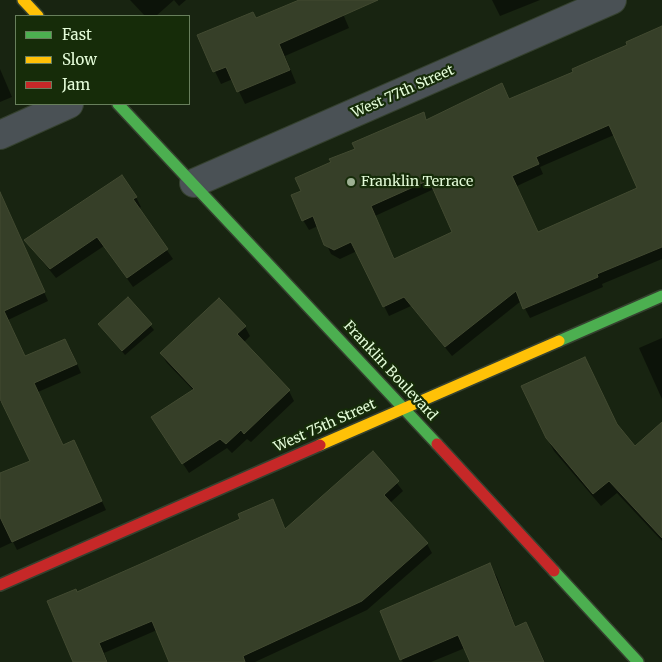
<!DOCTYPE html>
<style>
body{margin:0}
#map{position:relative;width:662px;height:662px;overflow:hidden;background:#182411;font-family:Merriweather,serif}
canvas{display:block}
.legend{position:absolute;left:15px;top:15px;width:175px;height:90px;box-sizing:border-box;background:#162c09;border:1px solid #687f5c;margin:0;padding:6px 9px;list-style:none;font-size:15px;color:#e4fcd9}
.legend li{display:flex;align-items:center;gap:10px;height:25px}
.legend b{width:25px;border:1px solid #687f5c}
</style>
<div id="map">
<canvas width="662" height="662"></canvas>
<ul class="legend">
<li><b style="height:6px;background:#4caf50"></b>Fast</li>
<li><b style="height:6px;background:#ffc107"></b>Slow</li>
<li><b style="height:6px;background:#c62828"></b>Jam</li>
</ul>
</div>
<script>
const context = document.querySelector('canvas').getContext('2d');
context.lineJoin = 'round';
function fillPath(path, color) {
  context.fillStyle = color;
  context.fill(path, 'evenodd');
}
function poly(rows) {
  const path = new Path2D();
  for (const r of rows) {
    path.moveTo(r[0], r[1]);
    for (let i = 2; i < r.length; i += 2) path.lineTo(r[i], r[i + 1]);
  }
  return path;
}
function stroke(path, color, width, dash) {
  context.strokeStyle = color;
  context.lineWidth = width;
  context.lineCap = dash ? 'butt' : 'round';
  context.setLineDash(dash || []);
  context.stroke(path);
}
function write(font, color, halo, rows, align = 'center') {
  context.font = font + ' Merriweather,serif';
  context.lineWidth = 4.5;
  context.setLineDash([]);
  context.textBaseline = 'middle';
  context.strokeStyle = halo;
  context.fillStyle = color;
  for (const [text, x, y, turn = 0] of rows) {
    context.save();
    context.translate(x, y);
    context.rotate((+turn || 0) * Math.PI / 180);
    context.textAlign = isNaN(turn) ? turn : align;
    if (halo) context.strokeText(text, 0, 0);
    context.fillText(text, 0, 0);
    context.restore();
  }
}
const shadow = poly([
 [130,0,186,0,179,6,174,0,156,16,145,16],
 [301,0,337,0,349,28,285,56,296,83,245,104,233,79,221,84,198,36,256,19],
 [492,0,540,0,500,16],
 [662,30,662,259,602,284,603,287,530,318,521,301,452,356,411,306,389,316,357,251,340,259,331,254,318,226,309,230,303,220,303,191,333,163,423,114,427,121,502,85,510,100,575,72],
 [614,135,638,188,538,233,517,186,543,174,540,167],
 [434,189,454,233,395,260,375,216],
 [0,69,12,97,0,102],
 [136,197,141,207,138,209,173,259,133,287,104,246,56,278,26,241],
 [0,225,16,228,48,301,8,320,25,358,65,340,70,348,81,373,38,392,63,446,78,450,106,510,17,550,13,542,0,548,0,475,31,461,2,401,0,402],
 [128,299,154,330,125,355,100,325],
 [245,327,250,336,243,343,289,391,294,401,251,442,247,439,232,453,227,448,189,473,159,427,194,391,167,363,161,354],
 [662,338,662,399,639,348],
 [585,359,619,429,635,448,662,424,662,541,617,493,601,506,554,451,547,438],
 [373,453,403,491,390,503,427,544,432,553,367,610,255,662,170,662,157,630,104,653,108,662,74,662,77,593,241,520,273,501,286,530],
 [489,564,497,577,516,628,526,623,545,662,472,662,465,648,431,662,403,662,401,659]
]);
const building = poly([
 [299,0,378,0,279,44,290,70,237,92,226,67,213,72,197,35,253,12,256,18,299,0],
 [662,26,662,247,597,274,598,277,523,309,516,291,445,347,404,297,383,307,351,242,334,250,324,245,313,216,302,221,291,195,301,191,295,178,331,162,329,159,355,149,352,143,424,112,426,120,502,83,509,99,573,72,572,69,627,45,626,42,662,26],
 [609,125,637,188,538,232,512,176,539,164,536,157,609,125],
 [429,180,452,232,394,259,371,206,429,180],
 [122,175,137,197,133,199,168,249,127,278,97,237,50,269,24,240,122,175],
 [0,192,45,292,4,311,25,356,65,339,77,364,34,383,63,445,74,440,102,501,12,542,0,517,0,473,30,461,0,399,0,192],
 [128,297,152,324,122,351,98,324,128,297],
 [219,298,246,326,237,334,290,390,244,434,241,430,226,444,220,439,182,464,151,417,194,389,160,353,219,298],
 [585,357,617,424,635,446,662,422,662,538,609,481,593,494,546,438,521,386,585,357],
 [373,451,399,481,384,495,428,543,362,601,243,656,245,662,169,662,152,621,99,643,107,662,73,662,47,601,76,589,77,592,145,562,240,519,238,514,273,499,285,529,373,451],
 [490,563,515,627,526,622,544,662,470,662,458,635,400,660,380,611,490,563]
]);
const street = poly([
 [0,135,69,104],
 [194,183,612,0]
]);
const fast = poly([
 [118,104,437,444],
 [559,341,662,296],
 [554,571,638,662]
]);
const slow = poly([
 [23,0,38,16],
 [320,445,559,341]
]);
const jam = poly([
 [437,444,554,571],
 [0,585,320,445]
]);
const markers = [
 [351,182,5,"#9db093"]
];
const streetNames = [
 ["West 77th Street",403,92,-24],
 ["Franklin Boulevard",390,371,47],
 ["West 75th Street",325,426,-24]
];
const poiNames = [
 ["Franklin Terrace",361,182]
];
fillPath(shadow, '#0007');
fillPath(building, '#363f28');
stroke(building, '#424a31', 1);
stroke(street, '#35412f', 30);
stroke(fast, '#35412f', 14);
stroke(slow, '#35412f', 14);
stroke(jam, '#35412f', 14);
stroke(street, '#4a5155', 28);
stroke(fast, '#4caf50', 11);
stroke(slow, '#ffc107', 11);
stroke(jam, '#c62828', 11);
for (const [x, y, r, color] of markers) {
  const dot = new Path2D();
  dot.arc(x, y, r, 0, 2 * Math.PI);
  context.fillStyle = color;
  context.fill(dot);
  stroke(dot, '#162c09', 2);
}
write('14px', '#e4fcd9', '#162c09', streetNames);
write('14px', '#e4fcd9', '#162c09', poiNames, 'left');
</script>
